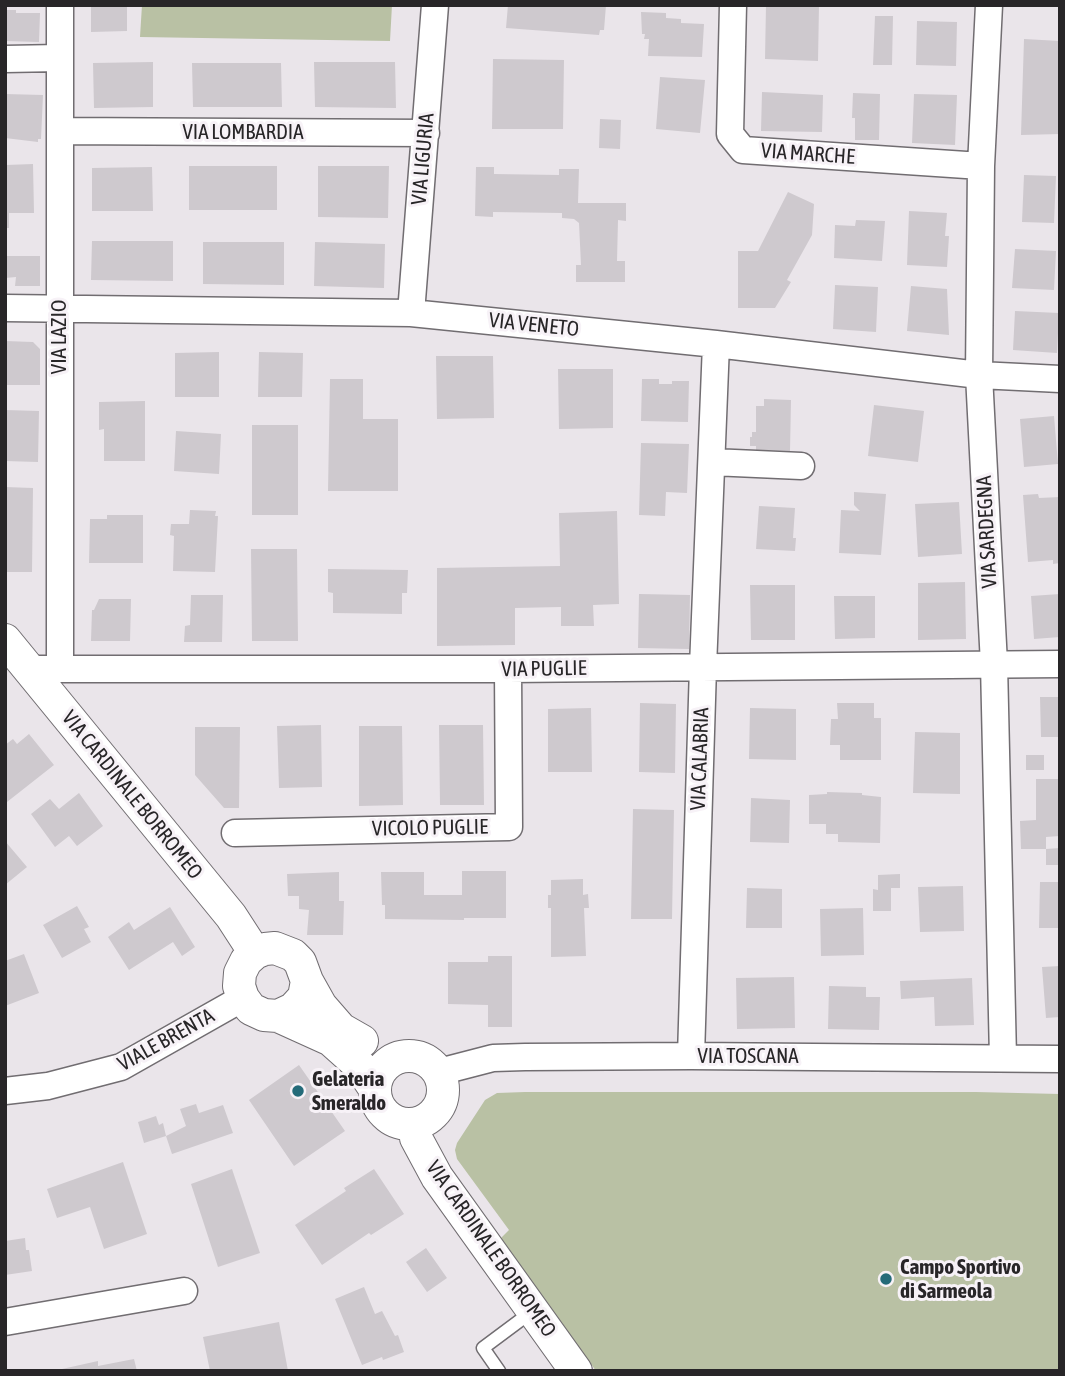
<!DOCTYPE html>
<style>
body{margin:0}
#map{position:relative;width:1065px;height:1376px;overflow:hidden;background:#eae5ea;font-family:"Asap Condensed",sans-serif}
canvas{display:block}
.frame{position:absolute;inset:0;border:7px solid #282628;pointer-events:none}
</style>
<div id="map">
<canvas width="1065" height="1376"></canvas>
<div class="frame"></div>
</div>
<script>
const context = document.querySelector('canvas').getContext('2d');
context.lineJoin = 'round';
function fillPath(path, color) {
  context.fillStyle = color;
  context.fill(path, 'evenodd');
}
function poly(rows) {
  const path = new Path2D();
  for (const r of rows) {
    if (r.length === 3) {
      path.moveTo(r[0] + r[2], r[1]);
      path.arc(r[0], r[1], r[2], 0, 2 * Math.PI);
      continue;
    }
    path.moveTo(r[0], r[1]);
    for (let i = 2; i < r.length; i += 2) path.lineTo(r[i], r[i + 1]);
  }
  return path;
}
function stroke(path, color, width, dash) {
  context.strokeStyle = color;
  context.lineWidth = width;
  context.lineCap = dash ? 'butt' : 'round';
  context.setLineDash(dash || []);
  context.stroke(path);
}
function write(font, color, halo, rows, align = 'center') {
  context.font = font + ' "Asap Condensed",sans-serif';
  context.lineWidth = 6;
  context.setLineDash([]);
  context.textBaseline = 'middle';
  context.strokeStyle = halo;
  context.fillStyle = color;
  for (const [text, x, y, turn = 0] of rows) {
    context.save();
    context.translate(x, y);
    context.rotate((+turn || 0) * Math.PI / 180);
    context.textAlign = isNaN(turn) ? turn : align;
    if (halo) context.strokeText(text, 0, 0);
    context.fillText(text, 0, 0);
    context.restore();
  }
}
const green = poly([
 [142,5,392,5,390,41,140,37],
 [525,1092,976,1092,1060,1094,1060,1371,596,1371,501,1238,509,1230,457,1159,455,1150,457,1143,485,1100,497,1093]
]);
const building = poly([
 [91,5,127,5,127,31,91,32],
 [508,5,606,5,604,30,600,30,599,35,506,28],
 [766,5,819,5,818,61,765,59],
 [5,10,16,10,16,13,40,13,39,42,5,41],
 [641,12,666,13,666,18,681,19,681,23,704,24,702,57,648,56,649,39,644,39,645,34,642,34],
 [875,16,893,16,892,65,873,65],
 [917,21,957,22,956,66,916,65],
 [1024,39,1060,41,1060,134,1021,135],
 [493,59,564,60,563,129,492,129],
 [153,62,153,107,94,108,93,63],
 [314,62,395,62,396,108,315,107],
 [192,63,281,63,282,107,193,107],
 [660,77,705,80,700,133,656,129],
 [762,92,823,95,822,132,761,131],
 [853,93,880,94,879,140,855,140,855,118,852,118],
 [5,94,43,95,41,139,38,139,38,142,5,138],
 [914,94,957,95,955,145,912,143],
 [600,119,621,120,620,149,599,148],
 [33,164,34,213,9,213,9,228,5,228,6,165],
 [189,166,277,166,277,210,189,210],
 [318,166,389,166,388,218,318,217],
 [152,167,153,211,92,211,92,168],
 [476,167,494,167,494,174,559,175,559,169,579,169,578,203,626,203,626,221,618,220,617,261,625,261,625,282,576,282,576,265,581,265,579,223,574,219,562,218,562,213,493,212,493,217,475,216],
 [1024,175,1056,176,1054,223,1022,222],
 [788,192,814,204,812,235,787,280,791,282,775,308,738,308,738,251,758,251],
 [909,211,947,213,945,236,949,236,947,267,907,265],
 [856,220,885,221,882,261,834,258,835,225,855,226],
 [92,241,173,241,173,281,91,280],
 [203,242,284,242,284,285,203,284],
 [315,242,385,244,384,288,314,286],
 [1015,249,1056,251,1054,290,1012,288],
 [5,256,40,256,40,286,15,286,16,277,5,278],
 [835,285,878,287,876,332,833,329],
 [911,286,947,289,949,335,907,331],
 [1015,311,1059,313,1057,353,1013,350],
 [5,341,33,342,40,349,40,385,5,385],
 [219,352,219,397,175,397,175,353],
 [259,352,303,353,302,397,258,397],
 [436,356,493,356,494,418,437,419],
 [558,369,613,369,613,428,559,429],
 [330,379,363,379,363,419,398,419,398,491,328,491],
 [642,379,659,379,659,384,672,384,672,381,689,381,688,422,641,421],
 [764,399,791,400,790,451,756,450,756,446,750,446,750,437,752,437,752,432,756,432,756,406,764,406],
 [145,401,145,461,104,461,104,429,99,430,99,402],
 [874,405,924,411,918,462,868,456],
 [5,410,39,411,38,462,5,461],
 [1054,416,1058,464,1024,467,1020,419],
 [252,425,298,425,298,515,252,515],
 [176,431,221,434,219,474,174,471],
 [641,443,689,444,687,493,666,492,665,516,639,515],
 [5,487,33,488,32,572,5,572],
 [854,492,886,494,881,555,839,553,841,510,860,511,854,505],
 [1038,494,1039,498,1060,497,1060,563,1053,564,1053,560,1028,562,1023,495],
 [959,502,962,554,918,557,915,504],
 [759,506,795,508,793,538,796,538,795,551,756,549],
 [190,510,216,511,215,516,218,516,215,572,173,571,174,536,170,535,171,524,189,524],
 [617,511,619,604,593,605,594,626,561,626,561,607,515,608,515,645,437,646,437,568,560,566,559,513],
 [107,515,143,515,143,563,89,563,90,519,107,519],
 [251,549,297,549,298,641,252,641],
 [328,569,408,570,407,593,402,593,402,614,333,613,333,593,328,592],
 [965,582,966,639,918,640,918,583],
 [750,585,795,585,795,640,751,640],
 [639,594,690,595,689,649,638,648],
 [1060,594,1060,637,1034,639,1031,596],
 [191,595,223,595,222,642,184,642,185,626,190,625],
 [834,596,875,596,875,638,835,639],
 [99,599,131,599,130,641,91,641,92,610,94,610],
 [1040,697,1060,697,1060,737,1041,737],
 [640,703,676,704,675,773,639,772],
 [837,703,874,703,874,718,881,718,881,760,840,760,840,745,830,745,831,719,838,719],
 [591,708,592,772,548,772,548,709],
 [750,708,796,709,796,760,749,759],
 [321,725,322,787,279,788,277,726],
 [439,725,483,725,484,805,440,805],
 [359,726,402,726,403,805,359,806],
 [195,727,240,727,239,808,224,808,195,775],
 [915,732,960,733,960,794,913,793],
 [29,734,54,765,7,802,5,800,5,745,13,739,17,744],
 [1026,755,1044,755,1044,770,1026,770],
 [1036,779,1060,779,1060,836,1046,837,1046,849,1021,849,1020,821,1036,820],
 [827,792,862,793,862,795,881,797,880,843,838,842,838,834,826,834,826,824,809,824,809,795,827,794],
 [79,793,103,826,77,846,69,836,55,847,31,814,50,799,59,809],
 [751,798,790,800,789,843,750,842],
 [633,809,674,810,672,919,631,919],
 [5,841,27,867,5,885],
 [1060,848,1060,865,1046,865,1046,849],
 [462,871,506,871,506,918,464,918,464,920,385,919,385,905,382,905,381,872,424,872,424,895,462,895],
 [339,872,339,901,344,901,343,935,307,935,309,910,299,909,299,896,288,896,287,874],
 [900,874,900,888,891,888,891,911,873,911,873,889,878,890,878,875],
 [583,879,583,895,588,894,589,908,584,908,586,956,551,957,551,908,548,908,548,895,551,895,551,880],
 [1040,882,1060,882,1060,928,1039,928],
 [963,886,964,931,920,932,918,887],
 [747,888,782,889,782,928,746,928],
 [77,906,89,927,84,929,91,942,62,958,43,925],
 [170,907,195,947,182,956,173,942,129,970,108,937,129,922,134,930],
 [863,908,864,955,821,956,820,909],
 [24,954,39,993,5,1006,5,961],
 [488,956,512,956,512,1027,488,1027,488,1005,448,1004,448,962,488,962],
 [1060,966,1060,1017,1046,1018,1042,967],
 [794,977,795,1028,737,1029,736,978],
 [972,978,974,1025,935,1026,934,997,901,999,900,981],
 [829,986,866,987,866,997,880,997,879,1030,828,1029],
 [299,1065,345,1131,294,1166,249,1100],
 [196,1104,199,1113,223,1105,233,1133,172,1154,166,1136,144,1143,138,1122,156,1116,159,1125,163,1123,166,1136,186,1126,180,1109],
 [123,1162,147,1234,104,1249,90,1207,57,1218,47,1189],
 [232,1169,260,1253,218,1267,191,1184],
 [374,1169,404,1214,371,1235,369,1233,322,1265,295,1225,346,1191,344,1188],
 [25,1238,26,1250,29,1250,32,1271,5,1275,5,1241],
 [426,1248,447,1278,427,1292,406,1262],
 [364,1287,375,1314,382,1311,395,1336,398,1335,404,1352,383,1360,382,1357,362,1365,335,1299],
 [279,1322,288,1371,210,1371,203,1337],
 [134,1359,137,1371,53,1371,98,1361,98,1366]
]);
const service = poly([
 [499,1371,483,1348,534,1310]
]);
const minor = poly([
 [733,5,730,134,743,150,981,166],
 [989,5,981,166,979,375,994,664,1003,1058],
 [5,59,59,58],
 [60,131,426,133],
 [5,308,411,313,716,344,979,375,1060,379],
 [411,313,435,5],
 [712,462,801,466],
 [28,669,508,669,1060,664],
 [60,669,60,5],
 [235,833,509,827,508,669],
 [691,1056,703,667,716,344],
 [439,1072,493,1058,525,1057,691,1056,1060,1059],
 [5,1091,48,1086,121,1067,243,998],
 [5,1322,184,1291]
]);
const tertiary = poly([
 [5,640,231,916,255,953],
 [307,981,321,1006,341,1029,362,1041],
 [278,1016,293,1009,304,997,307,981,300,962,293,955,275,948,265,949,255,953,246,961,240,973,239,986,243,998,251,1009,264,1015,278,1016,331,1040,359,1065,375,1089],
 [409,1090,34],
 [414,1124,416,1138,437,1177,576,1371]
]);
const markers = [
 [298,1091,7,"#246b79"],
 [886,1279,7,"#246b79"]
];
const streetNames = [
 ["VIA LOMBARDIA",243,132],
 ["VIA MARCHE",808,154,4],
 ["VIA LIGURIA",423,159,-85],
 ["VIA VENETO",534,325,6],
 ["VIA LAZIO",59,337,-90],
 ["VIA SARDEGNA",987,532,-93],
 ["VIA PUGLIE",544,669,-1],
 ["VIA CALABRIA",700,759,-88],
 ["VIA CARDINALE BORROMEO",132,795,51],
 ["VICOLO PUGLIE",430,828,-1],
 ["VIALE BRENTA",166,1040,-29],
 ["VIA TOSCANA",748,1056],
 ["VIA CARDINALE BORROMEO",491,1249,55]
];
const poiNames = [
 ["Gelateria",312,1079],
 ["Smeraldo",312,1103],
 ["Campo Sportivo",900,1267],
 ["di Sarmeola",900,1291]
];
fillPath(green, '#b9c1a4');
fillPath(building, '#cec9ce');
stroke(service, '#716d71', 15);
stroke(minor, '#716d71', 29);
stroke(tertiary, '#716d71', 34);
stroke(service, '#fff', 12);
stroke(minor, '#fff', 26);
stroke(tertiary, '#fff', 32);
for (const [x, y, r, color] of markers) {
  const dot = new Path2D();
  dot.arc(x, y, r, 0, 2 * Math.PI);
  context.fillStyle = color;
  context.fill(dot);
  stroke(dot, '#f7f2f7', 2.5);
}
write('21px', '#282628', '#f7f2f7', streetNames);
write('bold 21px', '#282628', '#f7f2f7', poiNames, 'left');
</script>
